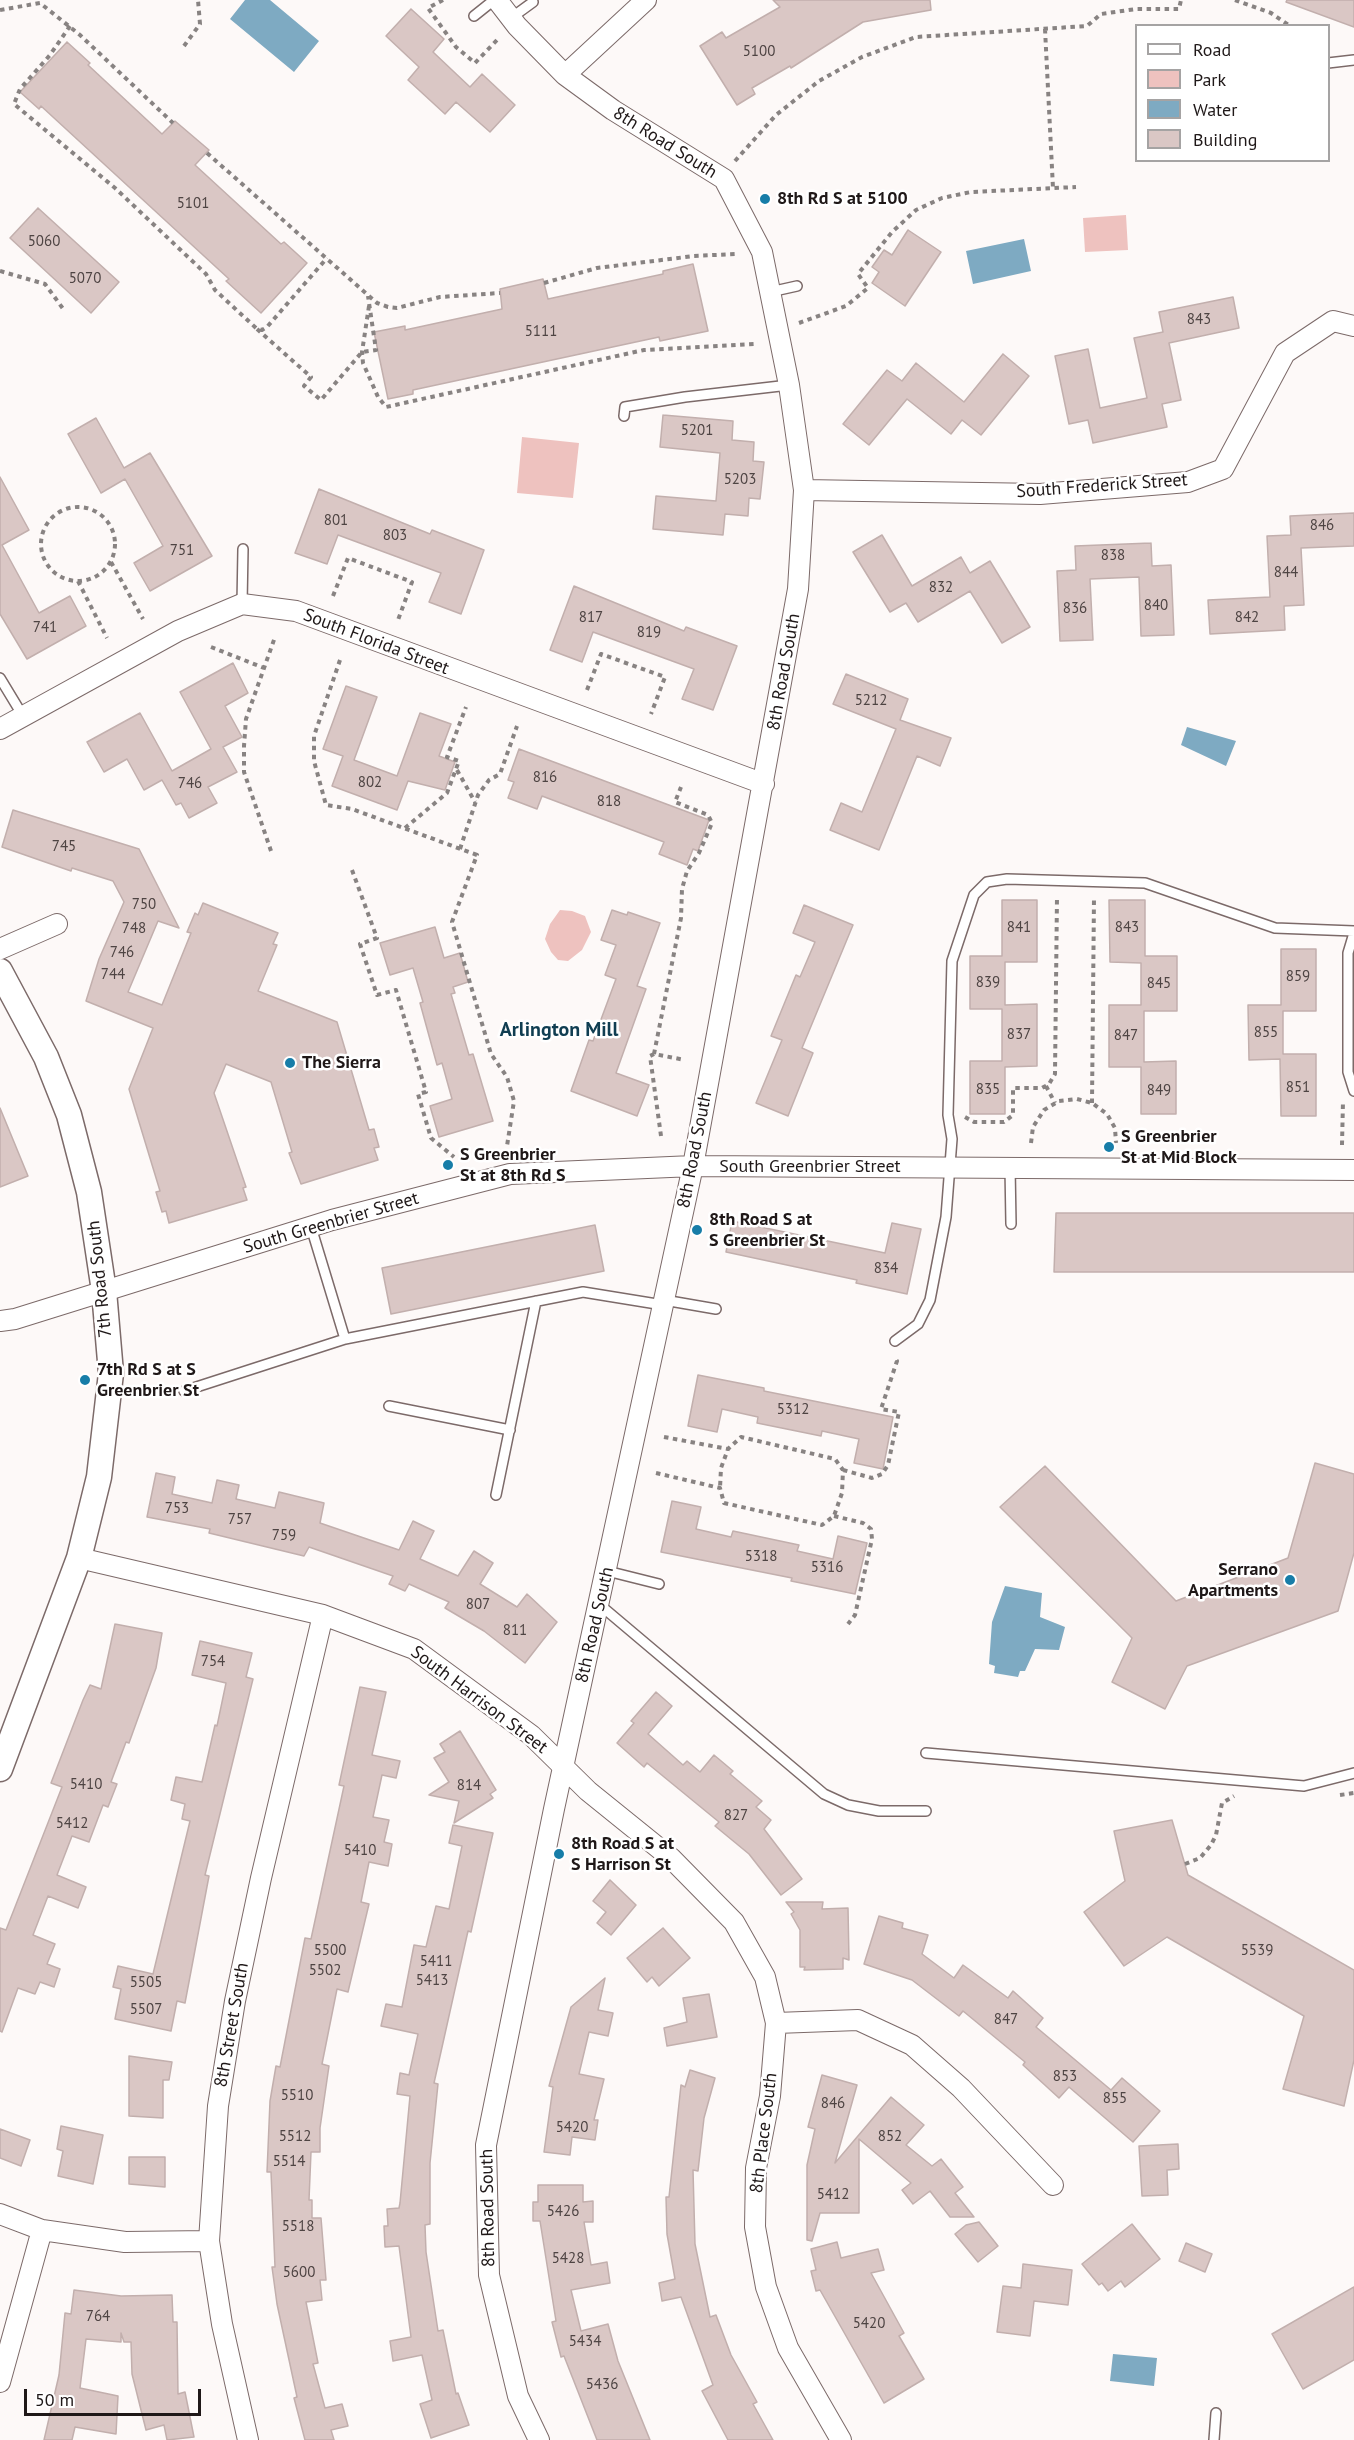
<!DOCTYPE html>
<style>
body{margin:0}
#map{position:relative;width:1354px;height:2440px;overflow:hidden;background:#fdf9f8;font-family:"PT Sans",sans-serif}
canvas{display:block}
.legend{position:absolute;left:1135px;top:24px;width:195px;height:138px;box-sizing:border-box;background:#fff;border:2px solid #a5a3a3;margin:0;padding:8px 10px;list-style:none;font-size:18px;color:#1f1818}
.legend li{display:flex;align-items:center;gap:12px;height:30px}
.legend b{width:30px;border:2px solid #a5a3a3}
.scale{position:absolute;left:24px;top:2389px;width:177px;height:27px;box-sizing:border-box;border:3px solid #1f1818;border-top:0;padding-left:8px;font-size:18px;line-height:21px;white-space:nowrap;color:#1f1818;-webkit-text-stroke:4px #fff;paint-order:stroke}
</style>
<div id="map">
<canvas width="1354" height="2440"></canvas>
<ul class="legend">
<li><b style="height:8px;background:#fff"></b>Road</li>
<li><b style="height:16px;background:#eec2bf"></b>Park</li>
<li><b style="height:16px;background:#7eaac2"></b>Water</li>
<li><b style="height:16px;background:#dac7c5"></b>Building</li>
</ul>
<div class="scale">50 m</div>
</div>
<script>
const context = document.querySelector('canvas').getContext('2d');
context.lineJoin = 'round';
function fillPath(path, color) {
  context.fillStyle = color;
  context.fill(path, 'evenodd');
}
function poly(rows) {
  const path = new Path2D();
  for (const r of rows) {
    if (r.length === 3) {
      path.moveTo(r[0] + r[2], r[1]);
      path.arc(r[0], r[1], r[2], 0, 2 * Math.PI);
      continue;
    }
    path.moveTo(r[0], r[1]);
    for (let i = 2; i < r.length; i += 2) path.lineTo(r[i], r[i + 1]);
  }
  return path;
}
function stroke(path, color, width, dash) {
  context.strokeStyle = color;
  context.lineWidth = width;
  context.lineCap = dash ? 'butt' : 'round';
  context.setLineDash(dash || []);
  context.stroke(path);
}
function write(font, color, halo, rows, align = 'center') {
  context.font = font + ' "PT Sans",sans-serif';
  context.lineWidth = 5;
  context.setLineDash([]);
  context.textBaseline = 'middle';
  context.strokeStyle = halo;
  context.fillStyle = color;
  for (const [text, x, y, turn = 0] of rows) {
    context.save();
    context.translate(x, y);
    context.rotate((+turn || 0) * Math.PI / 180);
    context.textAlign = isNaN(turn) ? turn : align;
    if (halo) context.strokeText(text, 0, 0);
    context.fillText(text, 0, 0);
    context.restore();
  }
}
const green = poly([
 [1126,215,1128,250,1085,252,1083,218],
 [522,437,579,443,573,498,517,493],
 [560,910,572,911,585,916,591,932,582,950,568,961,558,960,551,952,545,939,550,924]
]);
const water = poly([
 [245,0,270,0,319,41,294,72,230,19],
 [1024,239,1031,271,973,284,966,251],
 [1187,727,1236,741,1226,766,1181,745],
 [1005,1586,1042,1593,1040,1617,1065,1627,1059,1650,1035,1649,1025,1671,1020,1671,1018,1677,994,1673,995,1666,989,1664,992,1622],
 [1113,2354,1157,2358,1154,2386,1110,2381]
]);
const building = poly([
 [773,0,930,0,931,10,863,22,791,68,790,66,752,88,755,94,737,105,700,46,722,32,726,38,780,7,773,0],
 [1287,0,1354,0,1354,27,1286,2,1287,0],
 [411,9,444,39,433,52,452,70,470,87,482,74,515,105,490,132,456,102,445,114,408,80,419,67,386,36,411,9],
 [67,42,90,63,88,65,162,134,175,121,209,150,195,165,281,244,284,242,307,263,261,313,226,281,229,279,41,106,39,109,20,92,67,42],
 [38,208,119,282,91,313,10,238,38,208],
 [908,230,941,252,905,306,872,283,879,272,872,267,884,250,892,255,908,230],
 [693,264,708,331,660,341,659,337,413,390,413,394,388,399,374,332,405,326,405,330,502,309,500,289,543,279,548,299,663,274,663,271,693,264],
 [1233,297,1239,328,1169,343,1181,400,1162,404,1167,427,1093,443,1088,420,1069,424,1055,356,1088,349,1100,408,1147,398,1134,338,1163,332,1159,312,1233,297],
 [1003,354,1029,376,981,435,962,420,951,434,907,399,869,445,843,424,887,370,902,381,916,363,964,402,1003,354],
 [663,415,733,421,732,440,754,442,753,461,764,462,760,499,749,498,748,516,725,514,723,535,653,529,656,496,716,501,720,453,660,447,663,415],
 [96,418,124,468,150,453,212,556,150,591,134,563,163,546,125,479,101,493,68,434,96,418],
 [0,477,29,530,2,545,39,613,70,596,86,626,27,659,0,614,0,477],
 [319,489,430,534,432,530,484,550,461,614,429,602,441,573,338,535,327,564,295,553,319,489],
 [1354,513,1354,546,1301,548,1304,605,1284,606,1285,630,1210,634,1208,600,1270,597,1267,536,1291,535,1290,516,1354,513],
 [882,535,912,586,961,557,970,573,990,561,1030,627,1002,643,970,591,918,622,906,603,890,612,853,552,882,535],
 [1151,543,1152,566,1171,565,1174,635,1141,636,1139,577,1090,579,1093,640,1060,641,1057,571,1076,570,1075,546,1151,543],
 [574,586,684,631,686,627,737,646,713,710,682,699,694,669,593,632,582,662,550,650,574,586],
 [233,663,248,693,225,706,242,737,223,747,237,772,208,787,217,803,189,818,181,803,176,805,162,780,144,790,127,759,104,772,87,742,140,713,172,771,211,749,180,692,233,663],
 [846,674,908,699,900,720,951,738,940,766,917,756,879,850,830,830,841,803,862,812,896,729,833,704,846,674],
 [346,686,377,697,354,760,397,776,420,713,451,724,439,756,455,762,445,790,408,781,397,810,332,786,343,756,323,749,346,686],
 [519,749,709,820,698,851,693,849,687,865,659,854,664,842,542,796,537,809,508,798,514,782,508,780,519,749],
 [13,810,139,849,179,928,158,921,128,992,162,1005,191,933,187,932,195,913,198,915,203,903,278,933,273,944,277,945,258,991,337,1022,369,1130,374,1129,379,1147,374,1148,378,1160,301,1184,289,1153,292,1152,271,1082,226,1064,214,1093,246,1187,243,1188,247,1200,169,1223,166,1211,162,1212,156,1192,160,1191,129,1089,153,1028,86,1001,99,959,124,902,113,881,72,868,71,871,2,847,13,810],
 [1002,900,1037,900,1037,962,1005,962,1005,1005,1037,1004,1037,1066,1005,1067,1005,1114,970,1114,970,1061,1002,1061,1002,1009,970,1009,970,956,1002,956,1002,900],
 [1109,900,1145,900,1145,956,1177,956,1177,1011,1144,1011,1144,1062,1176,1061,1176,1114,1141,1114,1141,1067,1109,1067,1109,1005,1141,1005,1141,963,1110,962,1109,900],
 [804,905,853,925,802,1048,813,1053,788,1116,756,1103,782,1040,771,1036,796,975,800,977,815,942,793,933,804,905],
 [612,910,627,915,628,912,660,923,637,986,646,989,616,1073,649,1085,637,1116,571,1091,589,1040,593,1041,616,979,605,975,616,945,601,940,612,910],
 [435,927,444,958,460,953,468,982,453,987,455,993,451,994,469,1055,473,1054,493,1121,439,1137,430,1106,452,1099,442,1063,437,1065,420,1003,423,1002,413,968,390,975,380,943,435,927],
 [1281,949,1316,949,1316,1011,1283,1011,1283,1054,1316,1054,1316,1116,1281,1116,1280,1059,1249,1060,1248,1005,1281,1005,1281,949],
 [0,1108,28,1176,0,1187,0,1108],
 [1056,1213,1354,1213,1354,1272,1054,1272,1056,1213],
 [732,1221,885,1253,892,1223,921,1229,907,1294,856,1283,857,1280,726,1252,732,1221],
 [595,1225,604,1271,391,1314,382,1268,595,1225],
 [698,1375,764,1388,764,1391,893,1417,883,1469,854,1463,859,1439,822,1431,821,1436,757,1423,758,1417,722,1409,717,1432,688,1426,698,1375],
 [1315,1463,1354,1474,1354,1553,1338,1611,1187,1666,1165,1709,1112,1682,1132,1638,1000,1507,1045,1466,1176,1601,1288,1558,1315,1463],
 [156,1473,175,1477,172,1494,212,1503,217,1480,239,1485,236,1499,275,1508,279,1492,324,1503,320,1523,399,1550,413,1521,434,1531,420,1559,458,1576,474,1551,493,1563,480,1584,517,1607,527,1594,557,1622,525,1663,484,1631,445,1608,449,1602,409,1584,405,1591,389,1584,393,1576,309,1547,304,1556,209,1533,210,1529,147,1517,156,1473],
 [672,1501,701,1507,696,1529,731,1537,733,1531,799,1545,797,1551,833,1559,838,1536,867,1543,855,1594,791,1581,792,1578,661,1552,672,1501],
 [115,1624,162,1633,156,1668,129,1743,126,1742,111,1782,117,1784,108,1807,103,1805,89,1842,72,1836,57,1875,86,1887,78,1908,48,1896,33,1935,55,1944,47,1964,60,1969,54,1987,40,1982,35,1994,18,1988,2,2032,0,2031,0,1928,6,1930,62,1787,51,1783,83,1700,90,1685,101,1689,115,1624],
 [200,1641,252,1653,246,1677,253,1679,205,1875,209,1876,185,2003,177,2001,171,2031,115,2019,121,1989,113,1987,118,1966,153,1974,190,1821,182,1819,185,1804,171,1800,176,1777,202,1782,215,1725,217,1726,226,1683,192,1675,200,1641],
 [360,1687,386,1692,372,1755,400,1761,396,1778,382,1775,373,1817,389,1820,384,1842,392,1844,388,1866,369,1862,361,1902,369,1904,348,1992,337,1989,322,2064,329,2066,320,2128,320,2152,311,2152,309,2200,312,2200,312,2218,321,2218,326,2280,320,2280,322,2300,306,2302,318,2363,313,2364,325,2408,342,2404,348,2426,331,2430,334,2440,305,2440,294,2398,297,2397,277,2304,272,2267,275,2267,271,2172,267,2172,270,2101,276,2066,280,2067,305,1938,311,1939,344,1786,339,1785,360,1687],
 [656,1692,672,1706,648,1734,683,1765,687,1761,700,1772,714,1755,733,1771,730,1774,762,1801,756,1807,771,1820,764,1829,802,1879,781,1895,749,1854,715,1826,719,1822,647,1763,644,1767,617,1743,634,1723,631,1721,656,1692],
 [460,1731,496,1790,490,1794,493,1798,454,1823,459,1801,429,1795,449,1782,434,1758,445,1752,440,1744,460,1731],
 [1172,1820,1188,1875,1354,1970,1354,2060,1344,2106,1283,2089,1304,2016,1167,1937,1124,1966,1084,1912,1125,1881,1114,1831,1172,1820],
 [453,1825,493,1833,471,1932,468,1931,434,2083,438,2084,430,2163,430,2224,425,2225,426,2252,438,2331,443,2330,456,2394,458,2393,469,2425,431,2438,420,2404,432,2400,422,2355,393,2361,390,2341,411,2337,399,2246,385,2247,384,2226,388,2226,387,2209,399,2208,400,2203,410,2096,397,2094,400,2073,409,2075,418,2034,381,2026,386,2004,402,2007,414,1945,426,1947,436,1906,449,1909,462,1846,449,1843,453,1825],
 [610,1880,636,1905,611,1935,597,1923,606,1912,593,1901,610,1880],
 [786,1902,823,1902,822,1909,848,1908,849,1960,843,1958,843,1969,804,1970,805,1967,800,1967,800,1930,791,1914,794,1912,786,1902],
 [879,1916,903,1923,902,1928,928,1935,922,1954,954,1978,963,1965,1008,1998,1013,1991,1043,2018,1036,2027,1111,2090,1122,2078,1160,2111,1133,2142,1069,2087,1059,2098,1023,2065,1025,2062,963,2011,959,2016,912,1980,864,1964,879,1916],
 [663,1928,690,1958,659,1986,652,1977,647,1982,627,1958,663,1928],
 [605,1978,598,2010,613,2013,608,2036,589,2032,579,2074,604,2079,594,2120,598,2120,595,2140,572,2137,570,2155,544,2152,553,2087,549,2086,571,2007,605,1978],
 [709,1994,717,2037,667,2046,664,2028,687,2022,683,1998,709,1994],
 [129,2056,172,2062,169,2080,163,2080,163,2118,129,2116,129,2056],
 [690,2070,715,2078,704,2118,698,2171,693,2170,695,2244,710,2317,716,2315,731,2355,757,2402,753,2404,773,2440,728,2440,702,2391,713,2385,681,2297,662,2301,659,2283,675,2279,667,2234,666,2197,669,2197,681,2085,685,2087,690,2070],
 [822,2075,857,2085,835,2163,891,2097,924,2125,906,2145,932,2166,941,2159,963,2187,955,2193,974,2217,950,2217,930,2191,913,2204,902,2190,911,2183,859,2139,859,2213,820,2213,812,2241,807,2240,807,2165,815,2129,808,2127,822,2075],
 [61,2126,103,2135,93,2184,58,2176,63,2151,57,2149,61,2126],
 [0,2129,30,2140,21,2166,0,2158,0,2129],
 [1178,2144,1179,2169,1167,2170,1168,2195,1142,2196,1139,2146,1178,2144],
 [129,2157,165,2157,165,2187,129,2184,129,2157],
 [538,2185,583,2185,583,2202,593,2201,593,2222,584,2222,591,2265,607,2262,610,2283,571,2290,581,2331,608,2324,618,2361,650,2440,597,2440,564,2356,561,2357,552,2322,556,2321,540,2221,533,2221,533,2202,538,2202,538,2185],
 [979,2222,998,2246,978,2262,955,2234,966,2225,979,2222],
 [1132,2224,1160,2259,1125,2287,1121,2281,1108,2291,1102,2283,1099,2285,1082,2264,1132,2224],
 [837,2242,841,2258,878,2249,884,2270,871,2273,904,2333,899,2336,924,2379,884,2403,820,2290,816,2291,811,2271,816,2270,811,2249,837,2242],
 [1186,2243,1212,2254,1205,2272,1179,2261,1186,2243],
 [1023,2264,1072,2270,1068,2305,1034,2301,1030,2336,997,2332,1003,2286,1021,2288,1023,2264],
 [1354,2287,1354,2360,1303,2389,1272,2334,1354,2287],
 [74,2290,121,2296,172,2295,173,2322,177,2322,178,2394,185,2392,194,2437,167,2440,164,2425,146,2430,132,2374,131,2342,124,2342,121,2333,121,2342,86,2339,80,2388,118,2396,116,2434,75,2427,72,2440,44,2440,59,2375,65,2313,71,2314,74,2290]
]);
const path = poly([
 [443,0,428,8,456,47,475,63,497,40],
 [1235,0,1271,13,1290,26],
 [0,10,40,3,80,35,173,123],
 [70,26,50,55,20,89,14,104,115,188,206,274,215,290,256,328,262,330,267,327,327,258],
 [1045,29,1053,188],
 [184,46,200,24,198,0],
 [207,153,377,303,388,307,397,308,440,297,500,293],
 [735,161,776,115,819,81,862,57,916,37,1087,26,1101,14,1136,9,1179,9,1181,0],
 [0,271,45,284,64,310],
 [544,283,597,268,694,256,735,254],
 [369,306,362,352,363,363,378,397,386,407,644,350,754,344],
 [799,323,846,306,868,288,858,274,892,232,916,210,942,198,971,192,1076,187],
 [257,329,311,377,304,386,321,400,362,352,376,350,368,296],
 [78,544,37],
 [111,562,143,619],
 [78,581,107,638],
 [333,596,348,558,412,582,398,620],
 [211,647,264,668],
 [340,660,314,736,314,761,326,805,352,809,477,855,452,922,491,1054,507,1077,514,1101,507,1146],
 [587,690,601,654,665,677,651,714],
 [457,770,475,802],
 [405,828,447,793,459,761,447,757,466,707],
 [460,849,478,795,489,780,500,774,517,726],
 [271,851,244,772,244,746,246,719,275,637],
 [352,870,377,938,360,944,377,995,396,990,426,1092,418,1094,431,1138,454,1157],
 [654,1054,681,918,682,889,687,871,699,853,712,823,708,815,675,802,681,787],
 [1046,1086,1055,1103],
 [1092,1103,1094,897],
 [965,1117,974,1122,1004,1122,1013,1115,1013,1088,1042,1088,1049,1084,1055,1074,1057,897],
 [661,1136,650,1056,654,1054,685,1060],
 [1031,1143,1033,1127,1044,1110,1059,1101,1077,1099,1092,1103,1107,1114,1115,1128,1116,1143],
 [1342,1145,1343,1101],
 [664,1437,728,1449],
 [843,1470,872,1478,882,1474,888,1465,899,1412,881,1409,897,1361,894,1357],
 [656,1473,720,1488,724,1503,822,1525,834,1516,842,1493,843,1470,835,1459,741,1437,728,1449,721,1468,720,1488],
 [834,1516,863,1523,871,1529,872,1539,855,1615,848,1624],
 [1340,1795,1354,1793],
 [1185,1864,1200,1858,1211,1845,1216,1835,1222,1803,1234,1796]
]);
const service = poly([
 [474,16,494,0],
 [511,18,533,2],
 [1328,63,1354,60],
 [770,292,797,286],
 [624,416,625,407,685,397,789,385],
 [242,604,243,549],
 [0,678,23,716],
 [1354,933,1348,953,1348,1072,1354,1091],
 [1010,1167,1011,1224],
 [311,1227,345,1339],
 [664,1300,716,1309],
 [895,1341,918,1324,930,1300,946,1217,952,1139,948,1115,952,961,974,895,987,882,1007,879,1145,883,1275,928,1354,931],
 [184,1391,345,1339,583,1292,663,1305],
 [389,1406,510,1430],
 [496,1495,536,1301],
 [607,1571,659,1584],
 [600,1605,824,1794,848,1805,879,1811,926,1811],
 [926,1753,1304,1786,1354,1773],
 [1214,2440,1216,2413]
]);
const minor = poly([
 [497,0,517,26,565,75,613,110,724,179,762,252,789,385,804,490,798,589,693,1166,554,1809,486,2145,489,2275,518,2396,539,2440],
 [565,75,646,0],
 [804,490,1040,494,1188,482,1223,469,1285,353,1333,321,1354,326],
 [0,729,178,631,242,604,296,611,764,784],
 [0,949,57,924],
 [0,1321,15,1319,332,1220,510,1174,693,1166,1354,1170],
 [79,1558,323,1615,414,1649,531,1735,588,1791,671,1858,734,1922,765,1977,776,2023,770,2096,756,2168,755,2227,766,2287,788,2348,841,2440],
 [776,2023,858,2020,912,2045,961,2088,1053,2185],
 [0,2214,42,2230,125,2242,209,2241],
 [0,2382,42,2230],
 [248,2440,222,2324,209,2241,218,2106,235,2001,261,1878,323,1615]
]);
const tertiary = poly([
 [0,971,46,1057,69,1115,89,1192,104,1291,111,1373,99,1477,79,1558,0,1769]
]);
const markers = [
 [765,199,6,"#177da8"],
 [290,1063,6,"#177da8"],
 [1109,1147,6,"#177da8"],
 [448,1165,6,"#177da8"],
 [697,1230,6,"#177da8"],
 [85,1380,6,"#177da8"],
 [1290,1580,6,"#177da8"],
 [559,1854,6,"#177da8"]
];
const numberNames = [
 ["5100",759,52],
 ["5101",193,204],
 ["5060",44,242],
 ["5070",85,279],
 ["843",1199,320],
 ["5111",541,332],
 ["5201",697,431],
 ["5203",740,480],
 ["801",336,521],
 ["846",1322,526],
 ["803",395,536],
 ["751",182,551],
 ["838",1113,556],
 ["844",1286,573],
 ["832",941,588],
 ["840",1156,606],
 ["836",1075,609],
 ["817",591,618],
 ["842",1247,618],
 ["741",45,628],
 ["819",649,633],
 ["5212",871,701],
 ["816",545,778],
 ["802",370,783],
 ["746",190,784],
 ["818",609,802],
 ["745",64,847],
 ["750",144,905],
 ["841",1019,928],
 ["843",1127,928],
 ["748",134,929],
 ["746",122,953],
 ["744",113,975],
 ["859",1298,977],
 ["839",988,983],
 ["845",1159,984],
 ["855",1266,1033],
 ["837",1019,1035],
 ["847",1126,1036],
 ["851",1298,1088],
 ["835",988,1090],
 ["849",1159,1091],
 ["834",886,1269],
 ["5312",793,1410],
 ["753",177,1509],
 ["757",240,1520],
 ["759",284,1536],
 ["5318",761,1557],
 ["5316",827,1568],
 ["807",478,1605],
 ["811",515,1631],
 ["754",213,1662],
 ["5410",86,1785],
 ["814",469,1786],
 ["827",736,1816],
 ["5412",72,1824],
 ["5410",360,1851],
 ["5500",330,1951],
 ["5539",1257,1951],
 ["5411",436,1962],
 ["5502",325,1971],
 ["5413",432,1981],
 ["5505",146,1983],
 ["5507",146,2010],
 ["847",1006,2020],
 ["853",1065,2077],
 ["5510",297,2096],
 ["855",1115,2099],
 ["846",833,2104],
 ["5420",572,2128],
 ["5512",295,2137],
 ["852",890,2137],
 ["5514",289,2162],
 ["5412",833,2195],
 ["5426",563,2212],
 ["5518",298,2227],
 ["5428",568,2259],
 ["5600",299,2273],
 ["764",98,2317],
 ["5420",869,2324],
 ["5434",585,2342],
 ["5436",602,2385]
];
const streetNames = [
 ["8th Road South",665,143,32],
 ["South Frederick Street",1102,486,-4],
 ["South Florida Street",376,642,21],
 ["8th Road South",784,672,-80],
 ["8th Road South",695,1150,-79],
 ["South Greenbrier Street",810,1167],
 ["South Greenbrier Street",331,1223,-16],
 ["7th Road South",100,1279,-96],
 ["8th Road South",595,1625,-77],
 ["South Harrison Street",479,1700,37],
 ["8th Street South",232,2025,-80],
 ["8th Place South",764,2133,-83],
 ["8th Road South",488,2208,-91]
];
const poiNames = [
 ["8th Rd S at 5100",777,199],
 ["The Sierra",302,1063],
 ["S Greenbrier",1121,1137],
 ["St at Mid Block",1121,1158],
 ["S Greenbrier",460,1155],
 ["St at 8th Rd S",460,1176],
 ["8th Road S at",709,1220],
 ["S Greenbrier St",709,1241],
 ["7th Rd S at S",97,1370],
 ["Greenbrier St",97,1391],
 ["Serrano",1278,1570,"right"],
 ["Apartments",1278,1591,"right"],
 ["8th Road S at",571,1844],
 ["S Harrison St",571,1865]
];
const neighbourhoodNames = [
 ["Arlington Mill",559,1030]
];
fillPath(green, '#eec2bf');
fillPath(water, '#7eaac2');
fillPath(building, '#dac7c5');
stroke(building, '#c2afad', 1.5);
stroke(service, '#7c6a69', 12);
stroke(minor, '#7c6a69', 22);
stroke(tertiary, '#7c6a69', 27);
stroke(path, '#888382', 4, [4.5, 4.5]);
stroke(service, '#fff', 9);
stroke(minor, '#fff', 20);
stroke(tertiary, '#fff', 24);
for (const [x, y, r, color] of markers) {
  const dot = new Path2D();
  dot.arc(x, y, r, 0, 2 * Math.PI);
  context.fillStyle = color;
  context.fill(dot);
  stroke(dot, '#fff', 2);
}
write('15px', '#4e4443', null, numberNames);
write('18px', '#1f1818', '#fff', streetNames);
write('bold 18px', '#1f1818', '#fff', poiNames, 'left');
write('bold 20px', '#103e52', '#fff', neighbourhoodNames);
</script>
